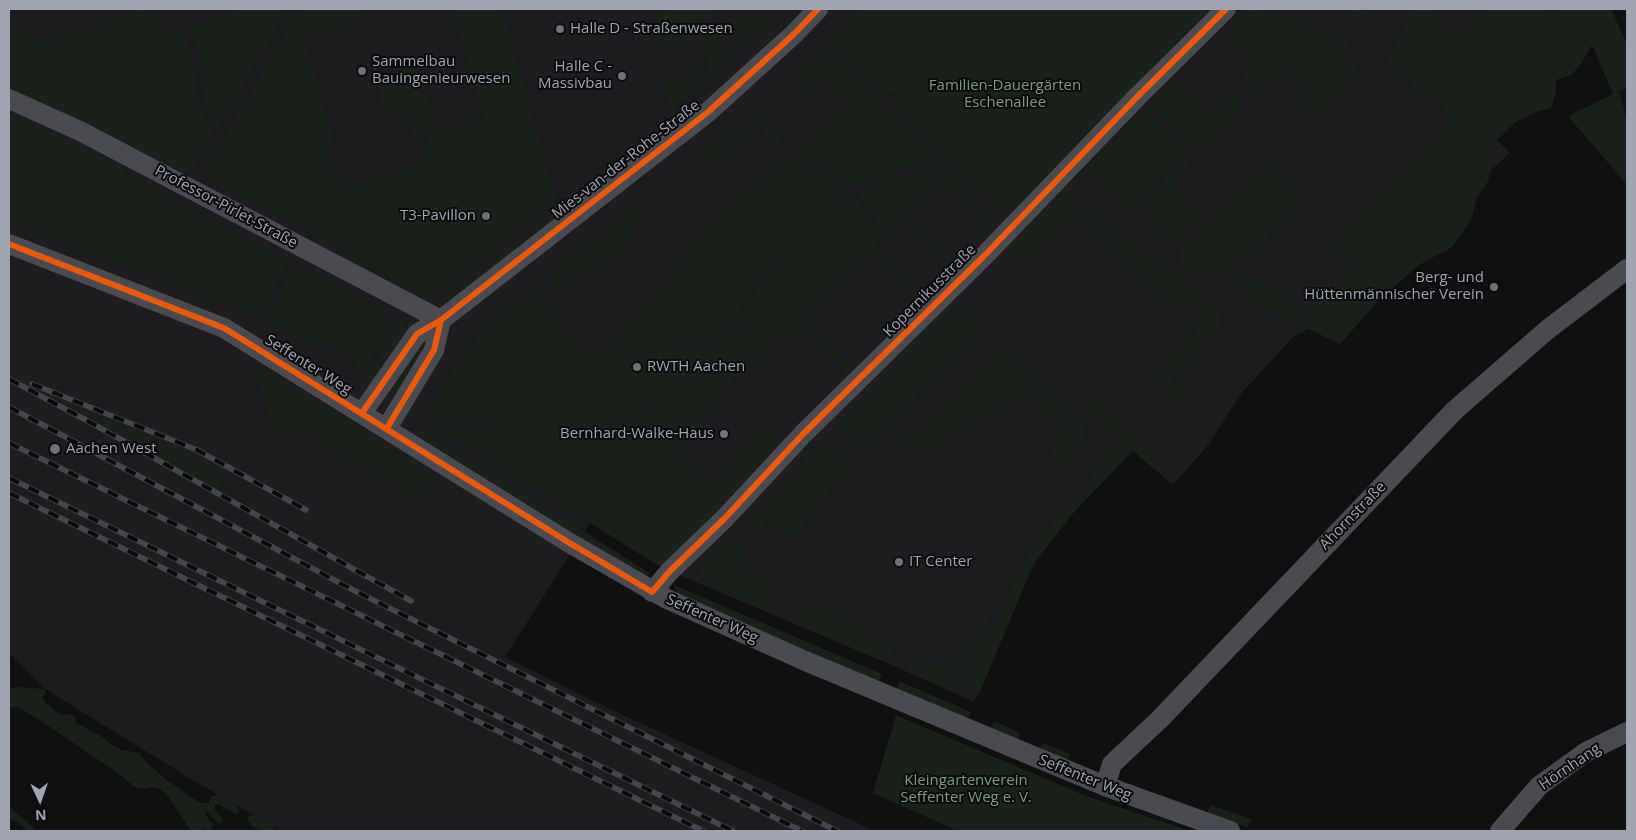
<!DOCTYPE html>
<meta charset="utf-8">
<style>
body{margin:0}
#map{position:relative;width:1636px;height:840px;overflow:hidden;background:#101011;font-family:"Open Sans",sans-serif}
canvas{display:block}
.frame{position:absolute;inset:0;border:10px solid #a0a4b3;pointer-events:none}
.north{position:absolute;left:15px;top:775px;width:50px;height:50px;-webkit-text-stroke:4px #0b0b0c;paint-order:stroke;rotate:177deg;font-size:14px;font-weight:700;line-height:20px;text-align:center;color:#a0a4b3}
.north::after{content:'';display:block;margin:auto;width:18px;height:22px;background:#a0a4b3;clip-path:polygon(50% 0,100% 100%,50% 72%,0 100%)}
</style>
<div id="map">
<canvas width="1636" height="840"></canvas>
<div class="frame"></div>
<div class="north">N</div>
</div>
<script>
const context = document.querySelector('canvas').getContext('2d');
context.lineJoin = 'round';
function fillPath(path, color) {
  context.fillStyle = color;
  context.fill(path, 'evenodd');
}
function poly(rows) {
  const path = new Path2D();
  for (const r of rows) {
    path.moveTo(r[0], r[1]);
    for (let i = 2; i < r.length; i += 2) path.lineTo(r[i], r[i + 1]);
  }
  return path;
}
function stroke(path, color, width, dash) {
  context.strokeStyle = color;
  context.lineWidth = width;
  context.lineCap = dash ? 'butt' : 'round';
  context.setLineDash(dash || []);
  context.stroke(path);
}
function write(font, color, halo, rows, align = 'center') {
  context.font = font + ' "Open Sans",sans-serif';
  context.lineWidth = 4;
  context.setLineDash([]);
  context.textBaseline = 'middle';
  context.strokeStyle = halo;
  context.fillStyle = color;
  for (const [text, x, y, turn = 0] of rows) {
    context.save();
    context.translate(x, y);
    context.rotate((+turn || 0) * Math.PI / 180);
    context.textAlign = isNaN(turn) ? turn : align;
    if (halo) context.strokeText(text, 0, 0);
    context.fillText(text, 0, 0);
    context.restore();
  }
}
const built = poly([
 [9,9,860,9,827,44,899,99,895,108,1002,214,1012,213,1209,9,1556,9,1496,70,1533,106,1497,140,1510,153,1319,323,1292,338,1240,395,1209,444,1173,485,1133,451,1074,512,1034,563,974,702,885,662,674,573,590,523,505,657,612,710,875,831,281,831,191,779,45,689,9,653]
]);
const green = poly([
 [136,9,147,9,164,35,177,26,182,31,193,59,198,101,213,136,193,168,185,172,63,112,9,89,9,21,24,23,24,38,56,38,75,36,93,30,107,25],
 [243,9,290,9,285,13,217,129,204,100,201,56,190,28],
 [306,9,367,9,369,15,302,35,333,137,324,162,328,171,349,186,426,162,426,144,435,132,415,137,405,104,385,113,375,76,417,65,436,131,484,118,453,9,502,9,556,200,432,295,427,296,210,178,207,173,208,166,288,29,296,17],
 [678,9,714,9,715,16,713,19,701,20,656,32,651,16],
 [860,9,1209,9,1011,213,1001,214,895,108,899,99,891,92,881,96,827,44],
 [1246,9,1253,9,1345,40,1357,71,1325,104,1308,119,1297,107,1310,94,1284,70,1260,94,1243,76,1256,63,1223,32],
 [1343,9,1372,9,1359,21],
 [1414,9,1428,9,1434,11,1456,39,1491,9,1544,9,1551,14,1556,9,1614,9,1612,11,1627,45,1627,87,1619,91,1627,121,1627,185,1568,116,1613,94,1592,45,1581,64,1571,75,1556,80,1556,92,1551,108,1536,112,1508,126,1489,143,1489,180,1477,197,1471,220,1452,247,1419,265,1381,298,1340,344,1246,299,1240,290,1239,276,1243,274,1282,292,1282,293,1285,297,1286,296,1307,318,1355,269,1329,244,1452,117,1435,98,1429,100,1387,62],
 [754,15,769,26,748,46,729,28,730,20,739,16],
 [696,31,708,33,717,37,736,52,671,111,662,83,710,70,701,37,637,54,635,48],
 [820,48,881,109,937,163,908,167,883,173,856,186,845,177,809,162,795,154,850,105,828,80,813,93,794,79,769,101,769,100,793,78],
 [742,64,745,68,713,96,679,123,675,119],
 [1174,79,1212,116,1234,94,1245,106,1200,152,1149,104],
 [1144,110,1186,148,1130,207,1095,175,1086,184,1078,177],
 [756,112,783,141,779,144,777,146,756,124,709,167,702,160,683,176,680,173],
 [9,115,64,139,125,169,124,173,287,260,261,319,236,308,9,223],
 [658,133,661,137,573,206,569,202],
 [1188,152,1194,158,1170,184,1198,209,1222,185,1224,187,1175,239,1164,245,1155,244,1150,241,1164,228,1141,207],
 [786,157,790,159,791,158,807,167,842,182,850,189,825,204,805,222,756,285,726,328,687,344,665,349,629,348,606,341,687,267,678,257],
 [1264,162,1303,199,1253,252,1249,248,1229,269,1224,272,1216,276,1209,276,1182,264,1180,260,1181,249],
 [943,168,946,172,885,235,859,193,890,179],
 [949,174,995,227,981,240,977,237,986,228,939,183],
 [1064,192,1129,243,1206,293,1190,310,1177,296,1169,304,1074,211,1029,256,1012,263,998,262],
 [853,195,881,239,781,343,765,333,755,328,731,328,760,286,805,228,833,204],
 [643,201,649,207,630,226,637,233,591,275,581,265,555,289,546,278],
 [558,210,561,215,456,296,448,301,439,303],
 [909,214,955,259,963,251,968,255,945,277,942,273,951,264,905,219],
 [874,249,920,294,929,286,933,290,911,313,907,309,916,300,869,254],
 [293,263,383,311,386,337,362,371,354,367,357,363,318,339,312,347,269,322],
 [1042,277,1053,288,1049,292,1040,283,1004,320,1014,330,1011,334,998,322],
 [839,286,886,330,894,321,899,325,880,345,877,341,882,335,835,290],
 [529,291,589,355,603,343,630,354,642,355,674,352,718,338,709,350,680,380,655,400,633,413,599,425,560,432,524,433,471,420,430,413,452,371,477,338,505,309],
 [1211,302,1218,313,1220,321,1219,329,1217,332,1212,331,1200,348,1170,380,1184,394,1175,403,1152,381,1198,333,1189,323],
 [957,303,982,327,866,449,837,425],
 [402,320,404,329,402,338,377,379,371,384,364,379,392,338,392,323],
 [805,321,851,366,858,358,862,362,842,383,839,380,846,371,800,326],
 [741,332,759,334,775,343,738,378,736,376,716,397,720,402,675,448,712,486,767,427,782,442,662,568,428,421,439,420,451,421,511,436,526,437,566,436,595,430,634,417,649,409,693,373,727,335],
 [423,339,430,339,397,394,394,393,392,388],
 [1004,348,1039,383,1023,395,918,454,900,438,910,428,919,436],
 [260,366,481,507,478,512,431,482,420,499,307,434,297,431,278,434,274,431,258,381,258,370],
 [1086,368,1089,370,1069,390,1060,381,1061,375,1070,384],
 [331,372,356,387,355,389,348,390,341,387,326,379],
 [1044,387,1088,431,1060,466,1050,458,1067,427,1027,398],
 [1088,389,1162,462,1155,470,1133,450,1074,512,1034,563,979,694,966,685,976,667,974,648,1005,613,999,607,1012,588,1015,579,1012,577,1046,531,1121,441,1078,400],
 [82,409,145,435,144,437,172,448,225,475,217,488,82,412,81,410],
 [414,424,651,574,644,575,636,575,420,439,414,433,412,426],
 [823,441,887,487,883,492,848,466,792,540,767,520,760,530,748,519],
 [731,536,746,547,745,551,737,561,779,592,768,607,764,609,759,608,722,590,703,577,701,574,701,568],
 [674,585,882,674,878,682,681,597,676,592],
 [789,600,809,614,818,602,852,624,854,621,859,624,856,629,869,638,872,634,876,637,872,643,883,651,890,642,895,648,885,662,802,627,803,622,784,608],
 [986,614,991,617,966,648,968,667,965,671,945,657,946,653,954,658],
 [937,658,960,674,951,686,948,688,916,675,908,668,907,665,913,659,928,669],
 [899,681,971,712,967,720,896,690],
 [16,687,45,689,46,694,43,696,43,700,58,713,63,715,71,714,75,718,76,724,84,726,89,731,99,735,114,746,122,750,140,753,145,761,168,781,200,803,209,803,212,796,218,795,236,805,239,810,238,814,224,808,219,804,215,805,215,811,223,819,222,822,219,824,207,811,205,812,208,819,214,824,211,828,213,831,206,831,205,828,200,831,191,831,168,796,161,789,152,787,141,789,135,787,115,771,41,721,20,708,9,707,9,689],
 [896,715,1086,796,1190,831,958,831,873,793],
 [994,721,1020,733,1017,741,990,730],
 [1043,743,1070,754,1067,762,1040,750],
 [1211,805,1251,819,1248,828,1207,813],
 [9,806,37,831,26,831,22,825,9,818],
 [249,815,257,816,270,823,276,831,262,831,252,826,247,819]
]);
const minor = poly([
 [9,99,80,131,441,320],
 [9,244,224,328,568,542,667,599,803,660,1105,786,1230,831],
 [362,413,417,334,441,320,708,112,794,34,818,9],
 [387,428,434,350,441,320],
 [652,592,670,571,725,518,803,434,984,256,1137,97,1226,9],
 [1105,786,1112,764,1160,719,1455,410,1547,330,1627,269],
 [1500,831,1539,786,1586,752,1627,732]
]);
const rail = poly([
 [9,379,84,419,411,601],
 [32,384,197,450,306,510],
 [9,407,353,590,837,831],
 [9,443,802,831],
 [9,478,733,831],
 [9,493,703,831]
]);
const cycleway = poly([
 [9,244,224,328,568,542,652,592,670,571,725,518,803,434,984,256,1137,97,1226,9],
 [362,413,417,334,441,320,708,112,794,34,818,9],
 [387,428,434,350,441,320]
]);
const markers = [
 [560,29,5,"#6e707a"],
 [362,71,5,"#6e707a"],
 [622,76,5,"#6e707a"],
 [486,216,5,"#6e707a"],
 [1494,287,5,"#6e707a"],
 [637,367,5,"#6e707a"],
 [724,434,5,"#6e707a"],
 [55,449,6,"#6e707a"],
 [899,562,5,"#6e707a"]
];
const poiNames = [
 ["Halle D - Straßenwesen",570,29],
 ["Sammelbau",372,62],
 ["Bauingenieurwesen",372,79],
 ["Halle C -",612,67,"right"],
 ["Massivbau",612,84,"right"],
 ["T3-Pavillon",476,216,"right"],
 ["Berg- und",1484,278,"right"],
 ["Hüttenmännischer Verein",1484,295,"right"],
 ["RWTH Aachen",647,367],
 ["Bernhard-Walke-Haus",714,434,"right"],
 ["Aachen West",66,449],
 ["IT Center",909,562]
];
const parkNames = [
 ["Familien-Dauergärten",1005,86],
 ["Eschenallee",1005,103],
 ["Kleingartenverein",966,781],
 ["Seffenter Weg e. V.",966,798]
];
const streetNames = [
 ["Mies-van-der-Rohe-Straße",626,160,-38],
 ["Professor-Pirlet-Straße",226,207,28],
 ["Kopernikusstraße",930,291,-45],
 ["Seffenter Weg",308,365,32],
 ["Ahornstraße",1353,516,-46],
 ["Seffenter Weg",712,619,24],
 ["Hörnhang",1570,767,-34],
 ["Seffenter Weg",1085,778,22]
];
fillPath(built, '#1d1d1f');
fillPath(green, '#1a211b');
stroke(minor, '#4a4b50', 20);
stroke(rail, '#45464a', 5.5);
stroke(rail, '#0b0b0c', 4, [11]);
stroke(cycleway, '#e8590c', 6);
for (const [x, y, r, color] of markers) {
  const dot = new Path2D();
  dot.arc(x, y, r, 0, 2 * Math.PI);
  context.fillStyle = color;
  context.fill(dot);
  stroke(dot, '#0b0b0c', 2);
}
write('15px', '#a0a4b3', '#0b0b0c', poiNames, 'left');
write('15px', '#759f7d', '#0b0b0c', parkNames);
write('15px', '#a0a4b3', '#0b0b0c', streetNames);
</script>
